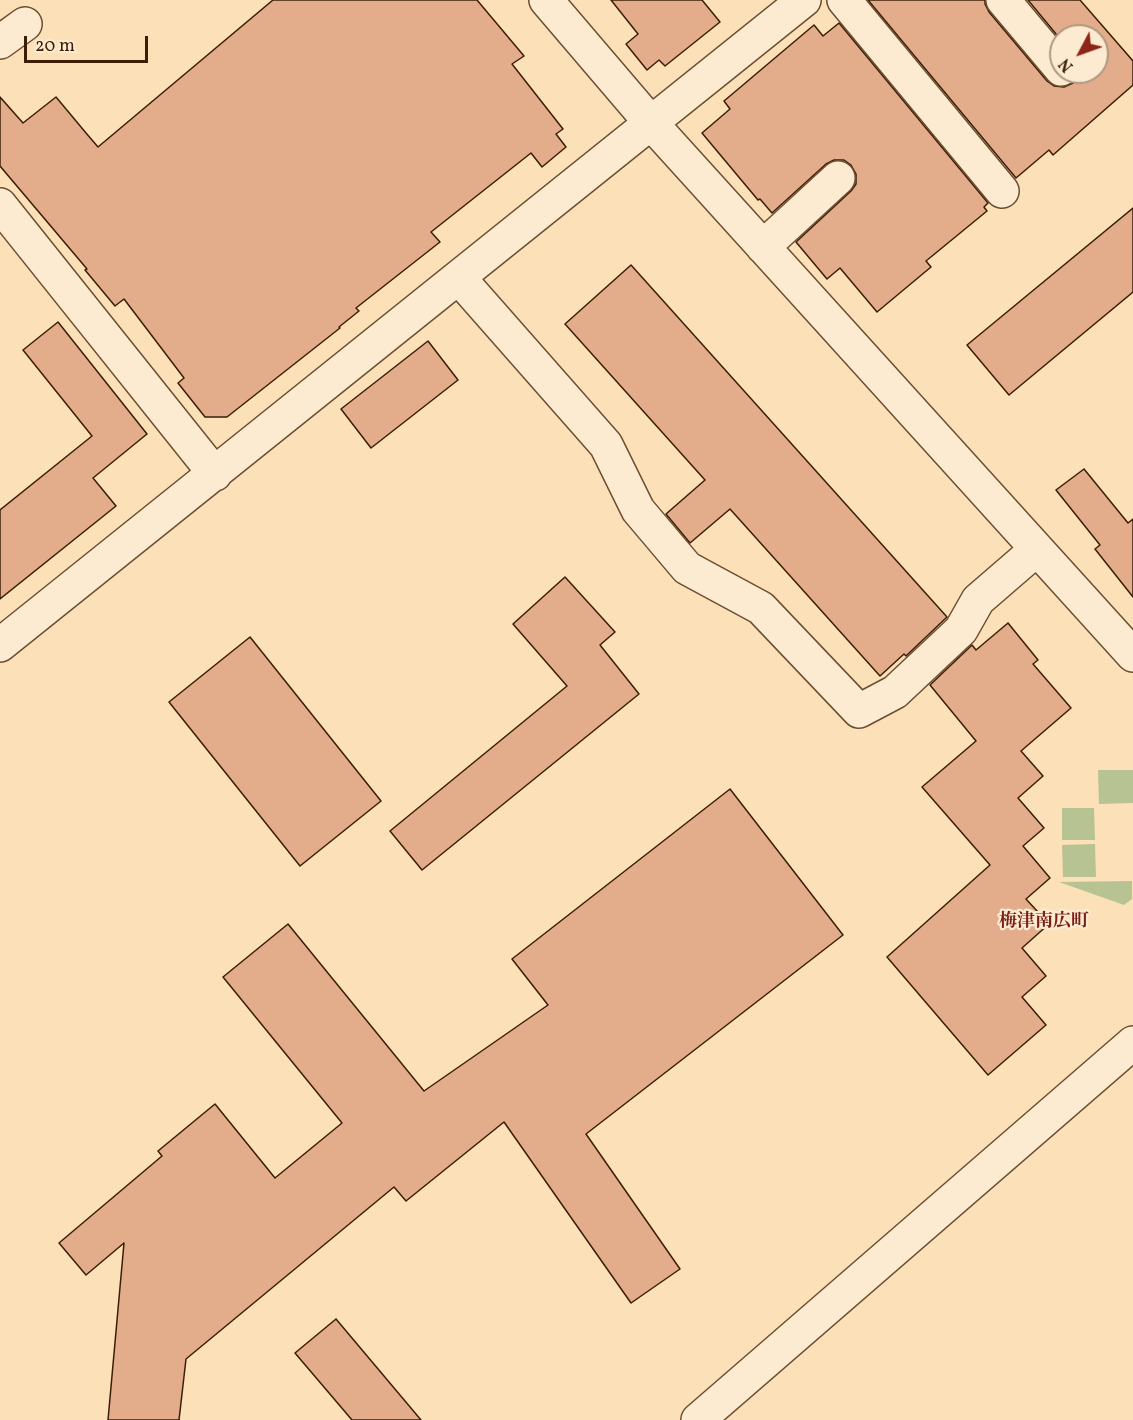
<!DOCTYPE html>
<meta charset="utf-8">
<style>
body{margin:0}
#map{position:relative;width:1133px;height:1420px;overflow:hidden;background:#fbe0b8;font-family:Vollkorn,serif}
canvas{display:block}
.north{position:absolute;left:1049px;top:24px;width:60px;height:60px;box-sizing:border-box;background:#fcebd1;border:2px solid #af9980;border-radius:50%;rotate:229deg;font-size:16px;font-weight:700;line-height:24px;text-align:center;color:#3c1e06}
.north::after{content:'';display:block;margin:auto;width:21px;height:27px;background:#8f2418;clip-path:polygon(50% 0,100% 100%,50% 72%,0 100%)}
.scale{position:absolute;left:24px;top:36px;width:124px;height:27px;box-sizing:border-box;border:3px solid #3c1e06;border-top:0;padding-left:8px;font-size:18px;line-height:21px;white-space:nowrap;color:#3c1e06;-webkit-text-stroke:4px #fcebd1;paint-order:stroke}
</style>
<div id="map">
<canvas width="1133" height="1420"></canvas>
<div class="north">N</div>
<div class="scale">20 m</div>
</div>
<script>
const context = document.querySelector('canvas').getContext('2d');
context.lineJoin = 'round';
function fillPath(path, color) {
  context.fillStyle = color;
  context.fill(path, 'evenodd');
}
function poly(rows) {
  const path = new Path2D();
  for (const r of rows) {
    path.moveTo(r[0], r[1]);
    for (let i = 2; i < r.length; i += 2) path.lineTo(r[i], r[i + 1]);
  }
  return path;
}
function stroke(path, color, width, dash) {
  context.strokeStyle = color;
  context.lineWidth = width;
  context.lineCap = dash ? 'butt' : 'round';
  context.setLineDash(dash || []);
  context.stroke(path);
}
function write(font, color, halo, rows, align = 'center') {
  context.font = font + ' Vollkorn,"Noto Serif JP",serif';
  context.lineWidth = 4.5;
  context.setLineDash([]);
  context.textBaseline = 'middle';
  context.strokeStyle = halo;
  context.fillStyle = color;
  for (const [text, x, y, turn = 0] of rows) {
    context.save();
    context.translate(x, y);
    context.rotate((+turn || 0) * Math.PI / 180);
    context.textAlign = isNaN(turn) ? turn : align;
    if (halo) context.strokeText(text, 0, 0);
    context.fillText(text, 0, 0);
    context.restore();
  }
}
const green = poly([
 [1098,770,1133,770,1133,803,1099,804],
 [1062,808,1094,808,1095,840,1062,840],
 [1095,844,1096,877,1063,877,1062,845],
 [1132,881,1132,899,1124,905,1059,882]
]);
const building = poly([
 [273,0,477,0,524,56,512,64,563,129,556,134,566,147,542,167,531,153,431,232,440,242,356,308,359,311,339,327,340,328,227,417,205,417,178,383,184,378,124,299,115,306,85,270,87,269,0,166,0,97,23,123,56,97,86,133,98,147,273,0],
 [611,0,702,0,720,22,665,66,659,60,647,70,626,44,638,34,611,0],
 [868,0,985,0,985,4,989,12,1047,81,1054,86,1064,87,1073,83,1078,76,1079,72,1097,72,1097,36,1061,36,1061,40,1028,0,1080,0,1133,61,1133,85,1053,155,1049,150,1016,178,868,0],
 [839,23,988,203,984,207,987,211,926,261,931,267,877,312,840,268,827,279,796,242,851,191,856,184,856,174,851,165,844,160,834,160,826,164,772,213,760,199,758,200,702,133,730,109,724,101,814,25,823,36,839,23],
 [1133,208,1133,292,1009,395,967,345,1133,208],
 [631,265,947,617,906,656,904,654,880,676,730,509,690,543,666,514,705,480,565,324,631,265],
 [58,322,147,434,93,478,116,506,0,599,0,510,92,436,23,350,58,322],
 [428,341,458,380,371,448,341,409,428,341],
 [1084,469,1128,523,1133,519,1133,597,1095,549,1100,545,1056,490,1084,469],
 [565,577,615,632,600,645,639,694,422,870,390,831,567,686,513,624,565,577],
 [1008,623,1038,660,1033,664,1071,708,1021,751,1043,776,1018,798,1044,828,1023,846,1050,878,1026,899,1049,924,1022,948,1046,976,1022,997,1046,1025,988,1075,887,957,990,865,922,787,976,741,930,685,972,645,976,650,1008,623],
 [250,637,381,801,300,866,169,702,250,637],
 [730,789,843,935,586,1134,680,1269,631,1303,504,1122,406,1201,394,1187,186,1359,179,1420,108,1420,124,1243,86,1275,59,1243,162,1156,158,1151,215,1104,275,1178,342,1123,223,977,288,924,424,1091,548,1005,512,959,730,789],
 [336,1319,421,1420,352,1420,295,1353,336,1319]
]);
const minor = poly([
 [546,0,651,123,1133,655],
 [844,0,1002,191],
 [1003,0,1061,69],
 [0,42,25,24],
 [0,205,215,474],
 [763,247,838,178],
 [459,278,606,445,638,510,687,568,761,608,859,711,895,692,961,630,978,600,1037,549],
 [0,645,804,0],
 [698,1420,1133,1043]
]);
const neighbourhoodNames = [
 ["梅津南広町",1044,923]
];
fillPath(green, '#b8c394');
fillPath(building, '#e3ac8a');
stroke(building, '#3c1e06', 1.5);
stroke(minor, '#6c4e32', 36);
stroke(minor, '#fcebd1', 33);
write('bold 18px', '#7a1f14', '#fcebd1', neighbourhoodNames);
</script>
